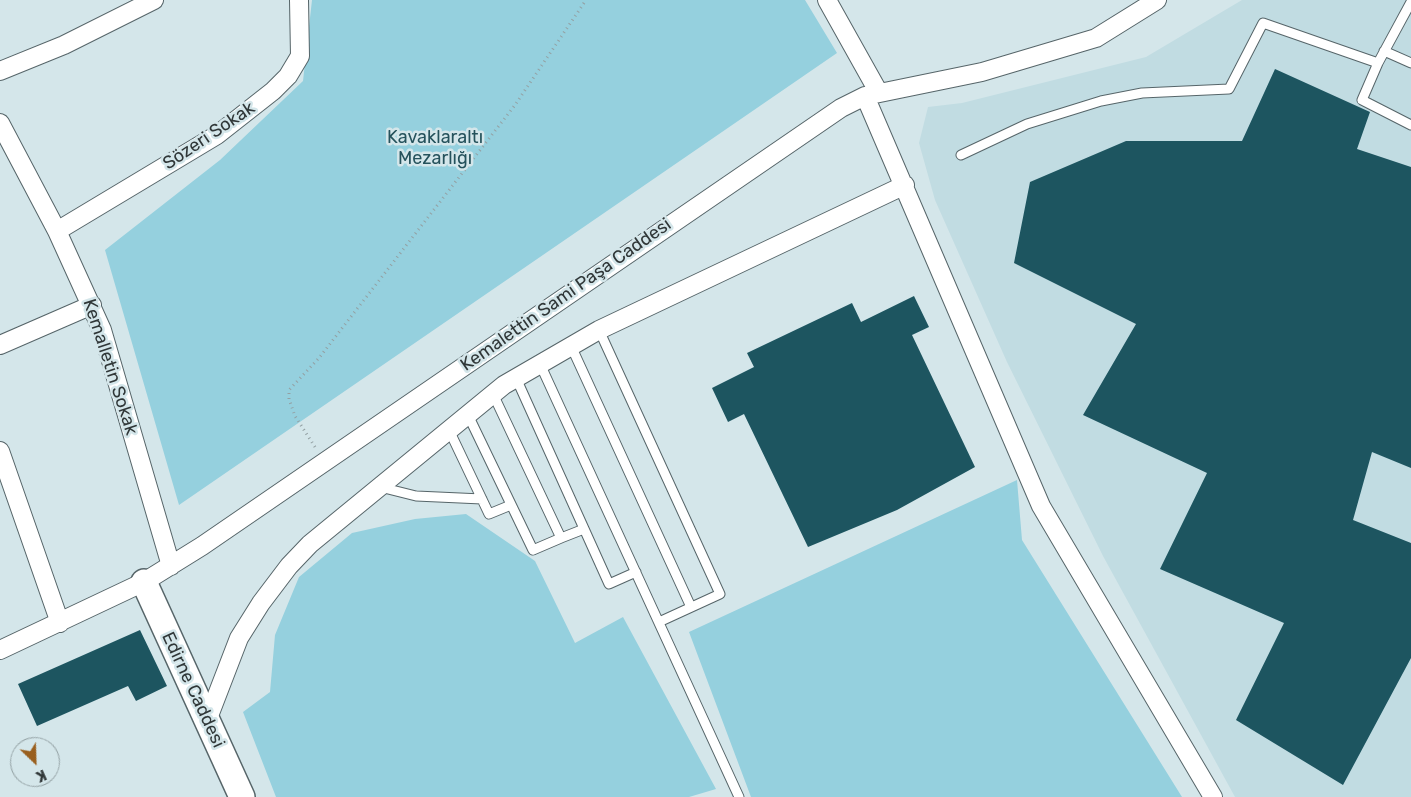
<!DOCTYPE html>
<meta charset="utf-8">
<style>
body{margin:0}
#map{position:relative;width:1411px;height:797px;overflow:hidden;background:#d4e6ea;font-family:Rubik,sans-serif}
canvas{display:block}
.north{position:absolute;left:10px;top:737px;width:50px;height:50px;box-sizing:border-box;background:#d4e6ea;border:1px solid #92a0a3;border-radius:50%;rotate:156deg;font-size:14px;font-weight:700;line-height:20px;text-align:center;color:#303738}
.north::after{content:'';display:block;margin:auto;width:18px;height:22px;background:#995f1e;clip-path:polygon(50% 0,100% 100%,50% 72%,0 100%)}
</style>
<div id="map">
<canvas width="1411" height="797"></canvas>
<div class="north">K</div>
</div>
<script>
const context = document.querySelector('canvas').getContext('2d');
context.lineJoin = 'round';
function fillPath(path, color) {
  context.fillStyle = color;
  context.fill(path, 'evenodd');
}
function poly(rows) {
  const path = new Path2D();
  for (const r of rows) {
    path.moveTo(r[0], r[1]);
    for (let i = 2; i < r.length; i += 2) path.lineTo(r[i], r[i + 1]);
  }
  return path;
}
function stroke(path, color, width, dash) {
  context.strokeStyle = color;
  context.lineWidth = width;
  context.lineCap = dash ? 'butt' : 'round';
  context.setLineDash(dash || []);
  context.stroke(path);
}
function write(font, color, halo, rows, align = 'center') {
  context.font = font + ' Rubik,sans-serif';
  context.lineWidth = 5;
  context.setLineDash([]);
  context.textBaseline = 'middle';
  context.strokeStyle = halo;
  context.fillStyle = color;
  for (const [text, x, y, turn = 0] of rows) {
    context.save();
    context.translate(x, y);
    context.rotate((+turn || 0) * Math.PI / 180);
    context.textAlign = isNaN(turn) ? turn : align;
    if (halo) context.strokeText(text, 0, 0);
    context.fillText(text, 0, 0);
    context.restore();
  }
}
const built = poly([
 [1242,0,1411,0,1411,797,1235,797,1103,556,1007,362,935,200,919,143,928,107,962,103,1146,57]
]);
const green = poly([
 [312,0,805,0,837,53,179,505,105,250,220,160,303,81],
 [1017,480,1022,540,1182,797,751,797,689,632],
 [466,514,535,561,575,643,623,617,716,789,689,797,276,797,243,712,270,692,275,635,299,577,352,533,415,519]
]);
const building = poly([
 [1275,69,1370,112,1357,149,1411,167,1411,468,1372,452,1353,520,1411,543,1411,658,1343,785,1236,720,1284,623,1160,569,1207,473,1083,415,1136,324,1014,263,1030,182,1126,141,1242,141],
 [914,296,929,327,912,335,975,467,897,510,808,547,744,414,728,422,712,388,754,367,747,353,852,303,861,322],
 [140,630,167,686,136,701,128,686,37,726,18,684]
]);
const path = poly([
 [315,447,295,416,289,399,289,390,319,358,515,105,586,0]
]);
const lane = poly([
 [1384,51,1411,63],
 [1378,63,1362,100,1411,125],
 [961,155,1027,124,1101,101,1142,93,1229,89,1263,23,1378,63,1411,2],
 [599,330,720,594,659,622],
 [571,346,691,607],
 [540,364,739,797],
 [516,378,609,584,636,572],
 [493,394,561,538,584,529],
 [468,415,533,550,561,538],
 [449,430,489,514,511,505],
 [380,487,416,496,482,499]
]);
const street = poly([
 [827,0,879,93],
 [0,71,64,45,154,0],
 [865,96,1041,506,1213,797],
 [0,123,57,231,102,330,171,566],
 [57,231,217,135,273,91,288,76,300,56,299,0],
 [0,345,92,305],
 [0,451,60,623],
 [0,650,144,582,202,546,841,108,865,96,982,72,1096,38,1157,0],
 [207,721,239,638,261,603,289,566,310,544,504,385,599,330,905,185]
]);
const secondary = poly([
 [144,582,242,797]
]);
const streetNames = [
 ["Sözeri Sokak",209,136,-34],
 ["Kemalettin Sami Paşa Caddesi",566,295,-35],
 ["Kemalletin Sokak",110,367,72],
 ["Edirne Caddesi",193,690,65]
];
const parkNames = [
 ["Kavaklaraltı",435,138],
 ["Mezarlığı",435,159]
];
fillPath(built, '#c1dce2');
fillPath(green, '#95d0de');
fillPath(building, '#1d5560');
stroke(lane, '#566569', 11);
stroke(street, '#566569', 20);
stroke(secondary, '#566569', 28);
stroke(path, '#93a0a3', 3, [1, 4]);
stroke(lane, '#fff', 9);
stroke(street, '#fff', 18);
stroke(secondary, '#fff', 25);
write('18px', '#303738', '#d4e6ea', streetNames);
write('18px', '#25525c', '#d4e6ea', parkNames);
</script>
